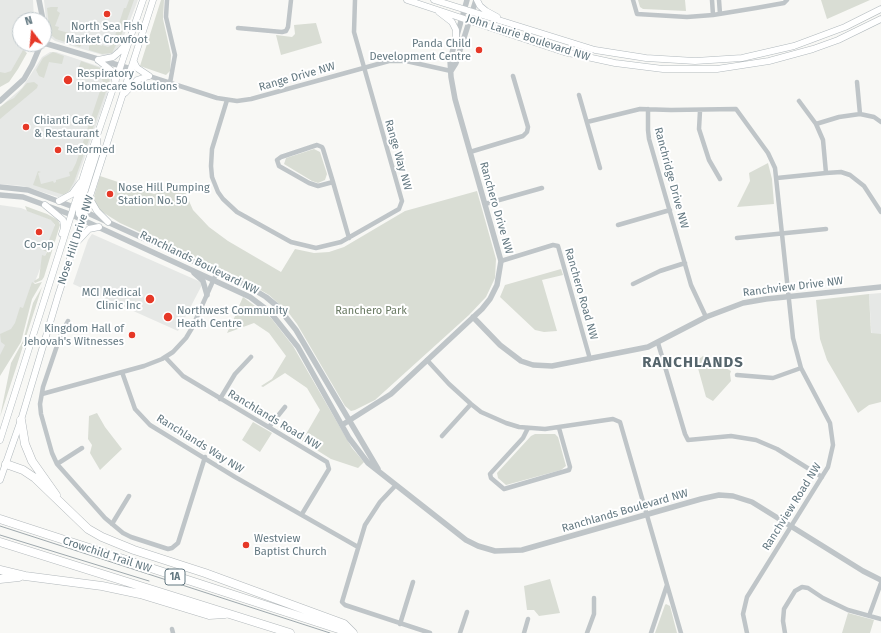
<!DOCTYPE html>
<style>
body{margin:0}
#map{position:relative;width:881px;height:633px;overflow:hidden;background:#f8f8f5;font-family:"Fira Sans",sans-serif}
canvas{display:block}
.north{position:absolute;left:12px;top:12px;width:40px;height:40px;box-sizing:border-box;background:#fff;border:1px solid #c1c9cd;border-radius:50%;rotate:344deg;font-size:11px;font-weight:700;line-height:16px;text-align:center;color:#637881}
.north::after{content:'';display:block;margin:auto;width:14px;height:18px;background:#e63827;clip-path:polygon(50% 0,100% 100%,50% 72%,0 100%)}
</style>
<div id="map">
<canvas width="881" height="633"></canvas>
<div class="north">N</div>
</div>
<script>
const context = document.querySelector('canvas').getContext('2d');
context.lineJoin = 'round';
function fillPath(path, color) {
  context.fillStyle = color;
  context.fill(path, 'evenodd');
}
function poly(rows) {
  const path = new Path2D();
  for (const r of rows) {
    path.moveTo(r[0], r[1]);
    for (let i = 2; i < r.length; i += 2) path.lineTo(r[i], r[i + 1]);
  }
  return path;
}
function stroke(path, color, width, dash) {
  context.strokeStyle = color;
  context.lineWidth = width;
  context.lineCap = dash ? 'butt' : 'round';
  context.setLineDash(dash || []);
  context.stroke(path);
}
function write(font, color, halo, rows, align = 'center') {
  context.font = font + ' "Fira Sans",sans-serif';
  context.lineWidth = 4;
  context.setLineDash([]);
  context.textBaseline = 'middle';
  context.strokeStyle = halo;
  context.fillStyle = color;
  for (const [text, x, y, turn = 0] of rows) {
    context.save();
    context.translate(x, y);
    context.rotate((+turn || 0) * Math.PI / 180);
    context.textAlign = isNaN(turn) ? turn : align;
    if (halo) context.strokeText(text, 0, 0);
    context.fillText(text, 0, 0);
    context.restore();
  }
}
const built = poly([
 [0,0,33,0,34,20,20,20,20,44,29,44,28,48,6,81,0,86],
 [44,0,138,0,120,46,114,54,106,56,55,41,50,37,47,29],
 [50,52,56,52,101,67,109,72,111,78,109,89,73,190,69,194,58,197,23,186,0,184,0,107,22,88,42,57],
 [0,205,21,208,52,220,56,228,13,338,0,363],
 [92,234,203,283,178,331,73,284,88,240],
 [881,293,881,344,872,344,869,294]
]);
const green = poly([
 [129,0,134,0,123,31,112,53,102,54,89,50,89,46,93,43,102,46,102,45,108,47,112,45,124,8,126,8],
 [161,0,164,0,163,19,171,55,170,71,166,75,140,66],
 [638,0,685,0,686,11,643,9,640,7],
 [821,0,870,0,827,19],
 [51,7,58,7,57,11,60,13,55,26,59,27,58,30,69,33,68,36,81,40,82,44,80,47,56,39,50,34,47,8],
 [316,23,322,43,281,55,276,35,292,37,295,34,294,25],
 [23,50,27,53,18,69,9,82,0,87,0,72,5,73,11,71],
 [53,52,64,56,62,64,49,62,44,78,39,76,36,70,43,58],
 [81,61,106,70,110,75,109,83,74,182,69,191,64,195,33,185,38,171,41,172,38,173,41,184,53,181,54,183,56,182,56,180,70,176,69,172,72,171,76,163,103,82,101,77,99,78,79,67],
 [34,82,38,85,37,88,0,119,0,107,8,101,14,98,27,83],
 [314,149,320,152,327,174,325,180,318,183,312,181,284,164,286,158],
 [768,163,772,179,774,204,737,207,750,181,749,173],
 [100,176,154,194,182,185,193,210,209,227,228,241,281,272,295,249,314,253,329,252,344,247,405,211,477,191,496,259,495,278,486,297,469,315,375,400,355,410,351,411,345,406,297,324,288,312,269,295,240,278,120,223,104,213,95,206,93,200],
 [25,206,47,214,58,220,60,225,44,277,42,280,35,283,34,281,39,278,42,255,45,256,47,252,43,250,44,248,46,248,55,225,51,220,27,211],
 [561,269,563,275,542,280,557,331,544,332,535,330,500,297,505,285],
 [32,282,35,284,42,282,32,299,21,342,0,376,0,355,5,345,1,342,0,334,11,329,15,323,20,307,23,308],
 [42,287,15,371,0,417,11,363,23,341,33,303],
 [869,294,871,333,881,334,881,402,869,405,858,413,827,360,820,339,816,300],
 [243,297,271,318,293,346,352,448,364,462,358,468,331,459,302,441,320,410,307,388,285,373,263,387,261,386,272,379,286,356,269,333,254,323,227,333,237,312,241,314,244,309,239,306],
 [703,356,731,371,730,374,731,381,713,401,706,397,696,361],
 [97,413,105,427,122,449,100,470,90,453,92,445,88,439,89,416],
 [253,422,272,433,260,452,242,440],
 [535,434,555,434,558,437,566,466,561,470,506,485,498,478,497,473,531,436],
 [550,579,560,613,539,616,534,610,527,610,524,586],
 [666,604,670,606,677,633,655,633,665,605],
 [848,613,874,620,870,633,842,633]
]);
const minor = poly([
 [167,0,166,17,175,55,170,83],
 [633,0,637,14,687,17,713,15,756,8,784,3,787,0],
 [712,0,713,15],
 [719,0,720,14],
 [238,28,282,32,286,31,288,27,291,0],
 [149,76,217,98,237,101,251,99,389,61,406,61,451,71],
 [857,82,860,114],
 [579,95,600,168],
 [227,100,212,149,211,166,212,177,218,192,223,199,237,212,291,242,316,248,341,242,399,209,402,201,354,32,355,0],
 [799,101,816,124],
 [648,109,648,130,649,139,691,285,706,317],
 [700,111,699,129,709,160,720,179],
 [587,122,640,109,671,110,736,109,768,153,775,168,793,338,801,368,830,423,833,445,828,467,747,597,743,614,747,633],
 [470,152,523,136,527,132,528,127,513,76],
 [826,173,823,140,816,124,839,117,860,114,874,117,881,122],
 [777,178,826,173,841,172,850,175,864,186,881,212],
 [333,182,318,186,309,183,279,166,277,160,281,157,317,145,322,147,323,149,333,182,349,238],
 [485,204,542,188],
 [618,225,670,210],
 [737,238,826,229],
 [501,261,553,245,558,246,590,359],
 [633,284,660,271,685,263],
 [68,321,61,334,43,387,40,404,41,414,52,453,57,464,105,518,123,533,131,537,168,549,172,548,178,543,205,457],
 [658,343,685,434,688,440,731,436,756,440,777,449,822,477],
 [165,357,183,376,327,462,329,469,302,514],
 [427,360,449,384,471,404,481,412,506,423,519,427,545,429,613,419,620,422,681,633],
 [122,372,135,409,150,425,235,477,358,547],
 [737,375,773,378,801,368],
 [42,394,144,366,162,359,173,352,186,338,192,328,217,272],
 [220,399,235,374,251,357],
 [269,427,285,407],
 [528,428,523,438,490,474,491,478,504,489,569,470,570,467,559,428],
 [442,436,471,404],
 [57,464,82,448],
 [396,485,380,502,365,525,342,602,345,605,430,633],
 [112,524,129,496],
 [869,616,881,583],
 [400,624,413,582],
 [172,629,173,633],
 [460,633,467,612],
 [524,633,528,619],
 [587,633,594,614,594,598],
 [651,633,667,585],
 [785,633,783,621,784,609,795,591,802,587,808,588,823,598,848,610,881,619]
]);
const tertiary = poly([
 [39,0,43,20],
 [44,43,131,69],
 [451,71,456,63,476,0],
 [0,101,24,79,32,65,41,44],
 [0,187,28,190,79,209,246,285,266,297,277,306,296,330,378,469],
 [0,195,23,197,72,215,250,297,270,312,298,347,349,438,368,463,466,540,478,546,495,551,522,550,701,499,719,495,733,496,752,502,863,571,881,580],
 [194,273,203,281,207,295],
 [473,317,500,345,521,361,533,365,552,366,648,347,706,317,743,303,766,299,881,287],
 [342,425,391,394,482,309,490,299,497,285,501,261,455,99,451,77,450,60,467,0]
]);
const secondary = poly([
 [407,0,564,52,615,63,663,69,717,69,769,61,813,49,838,40,881,19],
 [434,0,595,50,646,58,695,61,742,58,794,46,845,27,881,9],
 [477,0,480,6,486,11,497,17],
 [439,12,452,22,456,30,456,38],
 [98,60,113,57,120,51,128,42],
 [98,60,112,71,116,83],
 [134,62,137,68,149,76],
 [125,93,137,80,149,76],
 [90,199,97,211,108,222],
 [59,201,72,194,80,183],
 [45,205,63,220,64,228,62,234],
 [83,219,79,214,79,209,98,149,97,139],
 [77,242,89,229,99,227],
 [0,440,87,165,143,0],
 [0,480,21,420,58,296,153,0]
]);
const motorway = poly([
 [21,420,25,444,32,461,56,495],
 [6,464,23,470,35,478,88,529,102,537,134,550,205,573,344,624,353,633],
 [0,519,351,633],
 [0,542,290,633],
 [0,570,25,576,102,586,140,594,209,615,225,614],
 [0,579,19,577]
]);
const tram = poly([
 [0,526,330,633],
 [0,535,149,581]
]);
const markers = [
 [107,14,4,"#e63827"],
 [479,50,4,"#e63827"],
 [68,80,5,"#e63827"],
 [26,127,4,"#e63827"],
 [58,150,4,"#e63827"],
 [110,194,4,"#e63827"],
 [39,232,4,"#e63827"],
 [150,299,5,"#e63827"],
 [168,317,5,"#e63827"],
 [132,335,4,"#e63827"],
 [246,545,4,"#e63827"]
];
const shields = [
 [175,577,20]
];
const shieldNames = [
 ["1A",175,577]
];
const poiNames = [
 ["North Sea Fish",107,27,"center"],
 ["Market Crowfoot",107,40,"center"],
 ["Panda Child",471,44,"right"],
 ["Development Centre",471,57,"right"],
 ["Respiratory",77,74],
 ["Homecare Solutions",77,87],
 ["Chianti Cafe",34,121],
 ["& Restaurant",34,134],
 ["Reformed",66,150],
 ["Nose Hill Pumping",118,188],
 ["Station No. 50",118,201],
 ["Co-op",39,245,"center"],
 ["MCI Medical",141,293,"right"],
 ["Clinic Inc",141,306,"right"],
 ["Northwest Community",177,311],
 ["Heath Centre",177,324],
 ["Kingdom Hall of",124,329,"right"],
 ["Jehovah's Witnesses",124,342,"right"],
 ["Westview",254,539],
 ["Baptist Church",254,552]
];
const streetNames = [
 ["John Laurie Boulevard NW",528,38,18],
 ["Range Drive NW",297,77,-16],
 ["Range Way NW",398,155,74],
 ["Ranchridge Drive NW",671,178,75],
 ["Ranchero Drive NW",496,208,74],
 ["Nose Hill Drive NW",76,240,-72],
 ["Ranchlands Boulevard NW",199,263,26],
 ["Ranchview Drive NW",793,287,-7],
 ["Ranchero Road NW",581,294,74],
 ["Ranchlands Road NW",274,420,31],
 ["Ranchlands Way NW",200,444,32],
 ["Ranchview Road NW",792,507,-58],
 ["Ranchlands Boulevard NW",625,511,-16],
 ["Crowchild Trail NW",107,555,18]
];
const parkNames = [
 ["Ranchero Park",371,311]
];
const districtNames = [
 ["RANCHLANDS",693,363]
];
fillPath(built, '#e6e8e6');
fillPath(green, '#d9ddd4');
stroke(secondary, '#b1b9bd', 7);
stroke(motorway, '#b2b8bb', 9);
stroke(minor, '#bfc5c8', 4.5);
stroke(tertiary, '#bfc5c8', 5.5);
stroke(secondary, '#fff', 6);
stroke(motorway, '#fff', 8);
stroke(tram, '#9ea8ad', 1);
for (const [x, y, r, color] of markers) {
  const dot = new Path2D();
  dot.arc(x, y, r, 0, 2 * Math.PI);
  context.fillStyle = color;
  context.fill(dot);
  stroke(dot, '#fff', 1.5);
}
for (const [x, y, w] of shields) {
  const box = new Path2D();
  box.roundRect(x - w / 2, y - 8, w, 16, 3);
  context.fillStyle = '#fff';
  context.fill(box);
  stroke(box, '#637881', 1);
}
write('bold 10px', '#637881', null, shieldNames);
write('11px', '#637881', '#fff', poiNames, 'left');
write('11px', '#637881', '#fff', streetNames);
write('11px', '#697962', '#fff', parkNames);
context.letterSpacing = '1px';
write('bold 15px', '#55656c', '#fff', districtNames);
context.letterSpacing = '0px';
</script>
